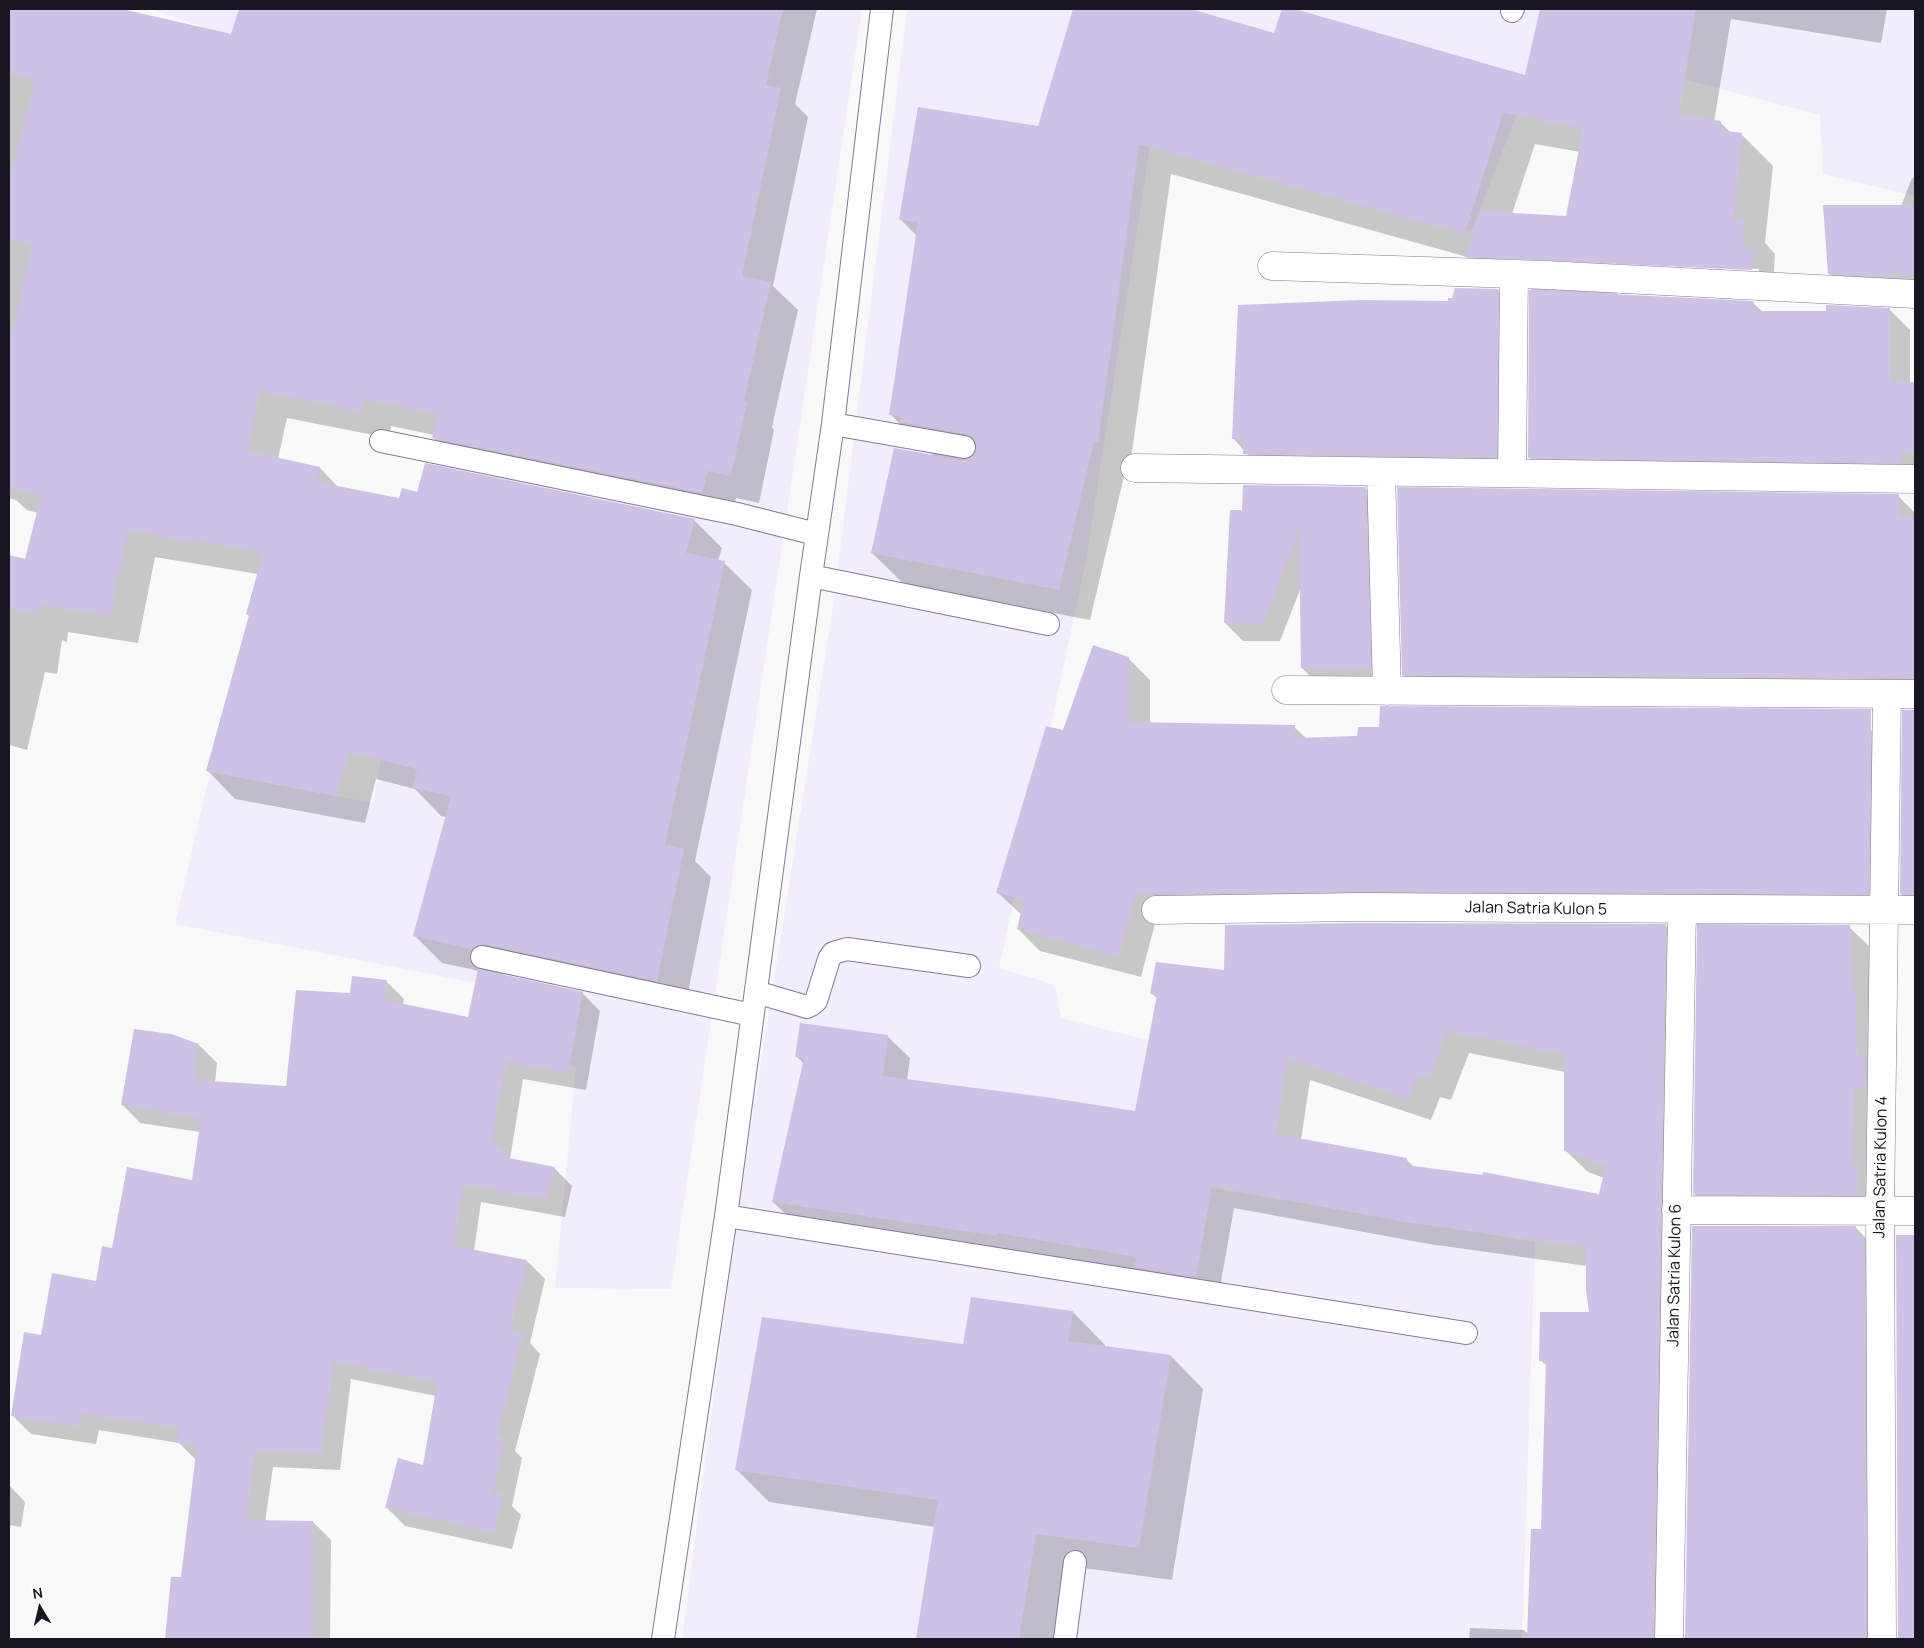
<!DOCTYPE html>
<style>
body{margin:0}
#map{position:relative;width:1924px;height:1648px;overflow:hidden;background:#f9f9f9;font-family:Manrope,sans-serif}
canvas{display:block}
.frame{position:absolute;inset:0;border:10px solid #191521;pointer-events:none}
.north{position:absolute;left:15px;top:1583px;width:50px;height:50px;-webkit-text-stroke:4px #fff;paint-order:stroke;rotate:351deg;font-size:14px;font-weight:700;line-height:20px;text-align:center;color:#191521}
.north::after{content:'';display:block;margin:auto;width:18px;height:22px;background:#191521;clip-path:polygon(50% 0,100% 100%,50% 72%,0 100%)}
</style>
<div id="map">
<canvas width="1924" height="1648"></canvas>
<div class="frame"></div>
<div class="north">N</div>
</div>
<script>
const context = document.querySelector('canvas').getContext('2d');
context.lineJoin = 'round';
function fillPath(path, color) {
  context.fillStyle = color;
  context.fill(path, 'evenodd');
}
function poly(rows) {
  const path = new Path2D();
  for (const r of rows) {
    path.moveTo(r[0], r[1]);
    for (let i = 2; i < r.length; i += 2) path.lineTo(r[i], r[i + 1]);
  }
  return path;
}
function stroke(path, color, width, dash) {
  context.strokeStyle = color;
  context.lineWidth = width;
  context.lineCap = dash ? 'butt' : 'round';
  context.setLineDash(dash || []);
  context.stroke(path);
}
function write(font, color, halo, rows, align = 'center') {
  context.font = font + ' Manrope,sans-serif';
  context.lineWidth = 4;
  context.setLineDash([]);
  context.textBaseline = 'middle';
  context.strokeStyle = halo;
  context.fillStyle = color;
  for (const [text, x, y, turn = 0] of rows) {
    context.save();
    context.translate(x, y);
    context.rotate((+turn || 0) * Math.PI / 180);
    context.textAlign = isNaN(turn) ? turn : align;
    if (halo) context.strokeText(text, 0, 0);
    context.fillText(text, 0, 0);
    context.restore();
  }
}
const industrial = poly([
 [151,9,862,9,671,1289,555,1288,576,1067,545,1057,557,999,175,924,210,772,373,803,457,352,306,63],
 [907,9,1915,9,1915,196,1823,174,1820,115,1545,43,1471,232,1150,146,1086,561,999,968,1055,985,1061,1018,1148,1040,1143,1097,1206,1187,1535,1242,1522,1639,682,1639,740,1195,833,607]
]);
const shadow = poly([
 [9,9,117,9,232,36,240,9,817,9,795,104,808,117,773,286,798,310,772,427,774,430,759,503,736,498,730,520,461,465,433,438,434,435,391,426,389,438,287,418,278,459,320,468,338,487,400,499,418,493,694,520,722,548,718,561,724,563,752,590,695,861,711,877,685,1008,506,972,501,975,582,993,600,1011,586,1090,523,1079,510,1159,554,1168,572,1186,565,1217,481,1202,474,1251,527,1261,545,1279,530,1343,540,1354,515,1451,522,1458,512,1506,521,1515,512,1549,405,1526,387,1508,424,1466,436,1396,351,1379,340,1470,273,1467,265,1522,313,1522,331,1540,330,1639,167,1639,172,1578,182,1579,196,1460,179,1443,99,1430,96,1444,31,1434,13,1416,42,1337,97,1282,113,1249,193,1181,200,1132,140,1123,122,1104,199,1045,217,1063,215,1083,287,1087,351,994,386,981,404,999,403,1005,469,1018,479,971,442,963,414,935,446,817,441,816,415,789,376,779,365,823,235,799,208,771,250,617,247,614,258,574,155,557,138,643,68,632,67,642,62,640,57,674,45,672,27,750,9,745,9,556,26,561,38,513,27,510,16,500,9,498],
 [1075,9,1186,9,1274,34,1283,9,1290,9,1526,77,1541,9,1887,9,1881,43,1731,19,1714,122,1720,122,1731,133,1741,134,1773,166,1765,243,1775,254,1774,272,1784,282,1784,301,1617,293,1617,296,1753,303,1764,313,1890,310,1910,330,1910,383,1915,384,1915,483,1549,478,1529,457,1531,289,1498,288,1467,257,1171,174,1129,473,1125,472,1090,620,904,584,872,553,935,457,890,414,917,236,900,219,1039,128],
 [1535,144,1580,152,1567,217,1512,214],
 [1506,257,1759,269,1759,272,1506,260],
 [1912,178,1915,179,1915,302,1854,298,1829,273,1901,206],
 [1498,290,1515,308,1514,475,1262,471,1233,438,1449,302],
 [1365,488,1383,506,1388,685,1320,686,1302,668,1301,587,1280,641,1243,641,1225,623,1244,511],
 [1898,496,1915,513,1915,694,1424,695,1403,675],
 [1128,658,1150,680,1150,723,1294,727,1307,739,1870,729,1892,751,1890,915,1157,916,1141,977,1040,951,1018,929,1022,915,997,892,1064,731],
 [1903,729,1915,729,1915,908,1901,894],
 [1666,926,1688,948,1676,1639,1469,1639,1470,1628,1524,1630,1528,1634,1542,1531,1547,1366,1540,1360,1591,1314,1587,1266,1429,1244,1234,1208,1218,1299,796,1224,773,1202,804,1064,796,1056,887,1036,910,1058,907,1080,1136,1113,1157,999,1152,993,1225,971],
 [1469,1053,1565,1072,1565,1150,1588,1172,1604,1178,1600,1195,1414,1167,1406,1159,1301,1140,1310,1080,1431,1120,1440,1097,1451,1100],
 [1849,927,1869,946,1876,1214,1713,1213,1694,1194],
 [1693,1227,1856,1228,1878,1250,1888,1639,1686,1639],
 [1897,1236,1915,1236,1915,1639,1899,1639],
 [1073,1312,1105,1345,1105,1348,1171,1356,1203,1389,1172,1580,1069,1566,1057,1639,917,1639,935,1527,769,1502,736,1469,964,1346],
 [9,1485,25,1502,21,1527,9,1525]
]);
const building = poly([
 [9,9,122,9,231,34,239,9,783,9,766,85,781,88,742,276,771,282,744,401,747,401,731,476,708,471,702,493,432,438,438,414,363,399,361,411,260,391,247,451,320,467,317,482,399,498,402,488,417,492,425,463,695,519,686,553,725,561,665,845,684,849,657,981,485,944,478,945,472,949,413,936,451,796,412,788,417,769,349,752,337,796,206,771,249,615,246,614,263,553,198,540,197,543,128,530,110,616,41,605,39,615,9,608,9,555,25,559,41,496,9,486,9,348,32,244,9,238,9,183,35,79,9,73],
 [1073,9,1191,9,1274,33,1282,9,1295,9,1525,75,1540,9,1696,9,1679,115,1721,121,1720,130,1742,133,1733,220,1744,221,1743,247,1753,249,1752,270,1465,257,1480,211,1566,216,1583,128,1503,113,1465,234,1139,144,1098,442,1094,441,1059,590,871,553,894,448,962,460,974,456,977,449,973,437,967,434,900,422,901,416,889,415,918,222,899,220,918,107,1038,126],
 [1823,205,1915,205,1915,277,1891,271,1891,277,1828,274],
 [1455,288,1498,289,1497,457,1243,454,1244,439,1232,439,1238,305,1360,300,1448,301,1448,298,1452,298],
 [1529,290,1752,301,1754,302,1754,311,1826,311,1826,305,1890,308,1890,382,1915,382,1915,453,1900,453,1900,463,1528,458],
 [1243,485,1366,487,1371,668,1301,668,1299,529,1263,624,1224,623,1230,510,1242,510],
 [1397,487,1899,494,1898,517,1915,517,1915,678,1402,675],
 [1093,645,1129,657,1128,722,1295,725,1295,738,1357,736,1358,727,1379,727,1380,706,1871,709,1869,894,1359,891,1136,894,1119,956,1017,929,1024,899,996,893,1046,726,1063,730],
 [1902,710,1915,710,1915,894,1900,894],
 [1359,923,1666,924,1653,1639,1527,1639,1531,1529,1541,1529,1546,1361,1539,1361,1540,1312,1589,1312,1586,1290,1586,1247,1405,1222,1212,1186,1196,1277,1134,1267,1137,1257,998,1233,997,1236,772,1202,804,1058,795,1057,800,1023,888,1035,883,1076,1052,1098,1135,1111,1157,995,1150,994,1156,962,1224,970,1225,925],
 [1447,1031,1564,1054,1564,1151,1606,1165,1599,1194,1483,1172,1482,1175,1406,1165,1407,1158,1276,1134,1288,1058,1409,1099,1417,1076,1429,1078],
 [1697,924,1850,925,1853,991,1856,991,1857,1057,1864,1056,1864,1088,1854,1088,1853,1164,1859,1164,1858,1195,1693,1194],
 [478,969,583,992,568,1073,506,1061,492,1140,509,1158,555,1167,548,1199,463,1185,454,1246,527,1260,510,1332,523,1335,497,1437,505,1439,493,1493,503,1495,494,1532,385,1508,398,1458,423,1465,437,1383,333,1361,322,1453,255,1450,246,1520,313,1521,312,1639,165,1639,171,1577,181,1577,197,1445,177,1443,179,1428,81,1413,79,1426,11,1416,24,1332,41,1335,52,1273,96,1281,102,1246,112,1248,127,1167,192,1180,201,1118,121,1105,134,1029,171,1034,199,1044,195,1080,286,1086,296,990,350,993,352,976,387,980,384,1000,468,1017],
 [1692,1226,1856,1226,1856,1236,1864,1236,1866,1639,1685,1639],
 [1896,1235,1915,1235,1915,1639,1898,1639],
 [971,1297,1073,1311,1068,1341,1171,1355,1139,1548,1036,1534,1019,1639,916,1639,938,1500,735,1470,762,1317,963,1344]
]);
const lane = poly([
 [1512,11,1513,9],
 [833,424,964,447],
 [381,441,737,514,816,534],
 [811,576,1048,624],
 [482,957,752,1015],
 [756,992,807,1007,811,1005,816,1001,829,959,833,953,847,949,969,966],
 [726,1216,1466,1333],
 [663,1639,726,1216,811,576,833,424,882,9],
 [1065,1639,1075,1562]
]);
const street = poly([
 [1272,266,1546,275,1915,294],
 [1135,468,1915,479],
 [1381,472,1387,691],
 [1512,473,1514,274],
 [1286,690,1915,694],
 [1156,910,1359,907,1915,910],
 [1676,1210,1915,1211],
 [1669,1639,1682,910],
 [1882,1639,1880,1210,1887,694]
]);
const streetNames = [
 ["Jalan Satria Kulon 5",1536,909,1],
 ["Jalan Satria Kulon 4",1881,1167,-89],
 ["Jalan Satria Kulon 6",1675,1275,-89]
];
fillPath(industrial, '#f3ecfd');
fillPath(shadow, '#0003');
fillPath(building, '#cdc2e5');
stroke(lane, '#84799a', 24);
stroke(street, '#84799a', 29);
stroke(lane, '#fff', 22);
stroke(street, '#fff', 28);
write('16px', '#191521', '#fff', streetNames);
</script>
